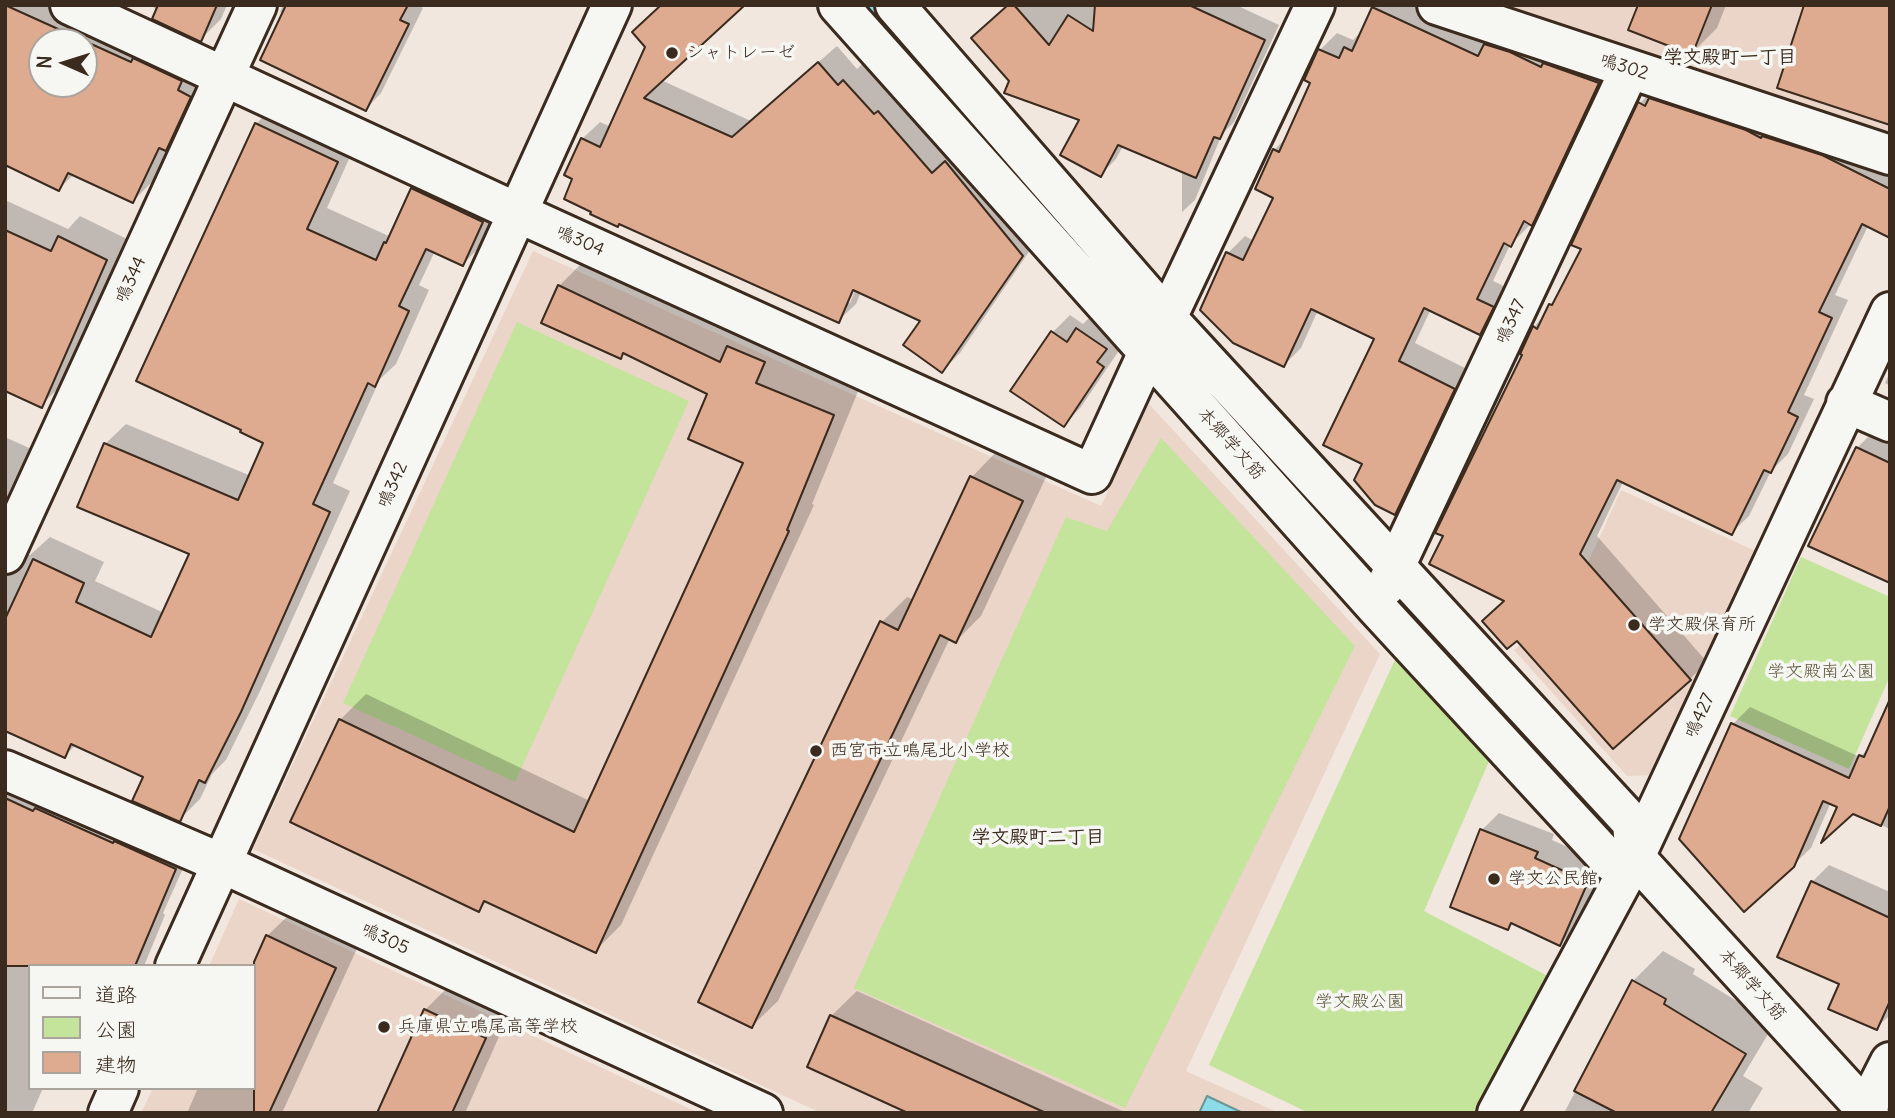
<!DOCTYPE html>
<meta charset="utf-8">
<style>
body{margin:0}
#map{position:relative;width:1895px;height:1118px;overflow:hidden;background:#f1e7df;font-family:Delius,"Klee One",sans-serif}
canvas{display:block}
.frame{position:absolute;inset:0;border:7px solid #3b2a1e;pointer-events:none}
.legend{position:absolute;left:28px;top:964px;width:228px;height:126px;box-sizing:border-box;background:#f6f6f2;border:2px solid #aba49d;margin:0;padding:9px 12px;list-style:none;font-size:21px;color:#3b2a1e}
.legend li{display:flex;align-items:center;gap:14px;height:35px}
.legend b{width:35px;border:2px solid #aba49d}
.north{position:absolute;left:28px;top:28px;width:70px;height:70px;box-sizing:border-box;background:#f6f6f2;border:2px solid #aba49d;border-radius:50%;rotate:273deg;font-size:19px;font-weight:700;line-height:28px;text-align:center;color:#3b2a1e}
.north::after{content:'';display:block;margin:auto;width:24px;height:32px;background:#3b2a1e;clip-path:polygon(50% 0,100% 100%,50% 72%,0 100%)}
</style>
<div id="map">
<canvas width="1895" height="1118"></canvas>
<div class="frame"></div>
<ul class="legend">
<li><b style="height:9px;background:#f6f6f2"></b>道路</li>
<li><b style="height:19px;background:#c4e39b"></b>公園</li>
<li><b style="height:19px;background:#deab91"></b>建物</li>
</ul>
<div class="north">N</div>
</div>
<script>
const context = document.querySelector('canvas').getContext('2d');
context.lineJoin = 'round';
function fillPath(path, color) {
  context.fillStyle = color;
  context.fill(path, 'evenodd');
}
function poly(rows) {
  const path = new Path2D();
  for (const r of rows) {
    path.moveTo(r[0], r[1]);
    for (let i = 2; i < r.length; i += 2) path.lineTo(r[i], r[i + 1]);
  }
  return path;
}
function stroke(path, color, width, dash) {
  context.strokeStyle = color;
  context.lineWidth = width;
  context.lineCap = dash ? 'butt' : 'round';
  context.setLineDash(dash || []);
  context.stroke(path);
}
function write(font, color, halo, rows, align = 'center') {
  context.font = font + ' Delius,"Klee One",sans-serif';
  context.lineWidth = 7;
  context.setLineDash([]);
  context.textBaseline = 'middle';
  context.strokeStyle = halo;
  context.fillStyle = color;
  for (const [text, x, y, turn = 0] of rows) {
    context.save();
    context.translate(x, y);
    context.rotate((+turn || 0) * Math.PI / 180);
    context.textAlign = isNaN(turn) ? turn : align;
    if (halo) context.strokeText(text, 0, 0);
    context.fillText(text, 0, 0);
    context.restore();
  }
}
const built = poly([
 [1477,5,1890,5,1890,140],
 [533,251,1101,506,1149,404,1380,654,1186,1071,1279,1113,821,1113,253,849],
 [1621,490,1758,552,1655,775,1627,776,1514,650,1571,600],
 [239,899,699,1113,141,1113,153,1088,254,1088,254,966,209,966]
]);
const green = poly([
 [517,322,689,401,515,782,343,703],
 [1161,438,1355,646,1125,1108,854,988,1066,517,1107,531],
 [1801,557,1890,597,1890,676,1849,769,1730,716],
 [1398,653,1493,752,1424,911,1563,984,1491,1113,1309,1113,1209,1065]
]);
const water = poly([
 [1207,1096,1243,1113,1199,1113,1207,1096]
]);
const shadow = poly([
 [5,5,76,5,211,75,187,128,171,143,154,180,133,201,74,174,59,189,8,164,5,169],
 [42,42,84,42,84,84,42,84],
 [150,5,227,5,221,19,200,40],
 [283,5,417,5,423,8,381,93,366,109,284,14,280,12],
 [1009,5,1236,5,1279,25,1234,122,1222,134,1195,200,1182,212,1182,170,1123,146,1116,159,1101,174,1082,119,1011,81],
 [1377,5,1422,5,1615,66,1549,206,1510,245,1493,281,1510,289,1497,316,1480,333,1431,309,1415,343,1471,371,1412,495,1395,513,1364,463,1376,339,1318,310,1301,348,1284,365,1228,253,1245,236,1254,241,1275,197,1274,150,1288,136,1312,82,1320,50,1337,33,1353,40,1362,31],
 [1639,5,1726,5,1717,28,1692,53],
 [652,15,661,80,751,121,837,46,857,69,862,64,892,98,896,94,1039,237,960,353,942,371,923,320,861,292,856,304,838,321,575,178,582,139,600,122,611,127,647,47],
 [855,281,858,283,850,303,846,303],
 [1657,86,1890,163,1890,236,1868,226,1835,295,1848,300,1804,395,1814,399,1788,454,1771,471,1749,516,1731,533,1623,482,1597,536,1707,662,1690,679,1506,600,1524,354,1534,327,1559,297,1583,249,1640,103],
 [1651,97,1755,131,1754,135,1648,100],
 [277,103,357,141,327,208,391,237,413,189,433,168,503,200,484,243,463,264,435,251,419,285,429,290,396,364,380,379,333,483,350,491,261,689,226,760,212,774,200,799,180,819,146,777,76,745,64,756,5,729,5,539,18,554,30,555,50,537,104,562,95,581,164,613,192,553,105,444,126,424,251,476,266,442,256,124],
 [5,200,68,229,80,216,127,239,62,385,41,405,5,389],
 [585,260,790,336,781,357,859,389,812,504,814,505,621,925,595,951,487,901,479,909,340,720,366,694,590,801,745,462,709,393,625,352,621,357,559,286],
 [1095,312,1123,331,1114,344,1120,349,1081,407,1064,425,1013,390,1053,332,1070,315,1083,324],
 [1890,372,1890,386,1885,383],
 [1874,431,1890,438,1890,581,1857,448],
 [5,437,38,452,5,523],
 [997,451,1047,475,981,616,956,641,950,638,778,1001,752,1026,882,622,907,597,914,600,972,477],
 [1890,704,1890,829,1831,802,1811,848,1792,866,1733,724,1750,707,1860,757,1871,746],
 [5,777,189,855,163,913,165,915,144,966,30,966,30,1088,43,1088,32,1113,5,1113],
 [1499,813,1554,834,1552,840,1605,864,1577,927,1560,944,1513,922,1508,928,1482,830],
 [1829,865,1890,892,1890,1015,1876,1028,1841,983,1812,882],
 [293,911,360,942,282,1113,187,1113,198,1088,254,1088,254,966,267,936],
 [1663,951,1695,969,1693,974,1774,1024,1743,1076,1763,1088,1748,1113,1564,1113,1633,981],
 [450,985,510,1012,465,1113,379,1113,425,1010],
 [857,991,1127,1113,912,1113,831,1016]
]);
const river = poly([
 [867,5,1010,165],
 [1490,696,1616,835]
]);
const building = poly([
 [5,5,131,62,133,58,182,81,178,90,191,97,166,151,159,148,133,203,68,173,59,191,5,165,5,5],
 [42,42,84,42,84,84,42,84,42,42],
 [158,5,217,5,201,42,152,19,158,5],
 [286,5,408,5,400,20,409,24,366,111,260,60,286,5],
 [661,5,745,5,644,98,732,137,818,62,838,85,843,80,874,114,878,111,932,173,945,161,1023,256,942,373,903,345,920,321,853,290,839,323,619,224,618,227,590,214,591,212,564,199,572,179,564,175,581,138,600,147,645,47,632,32,661,5],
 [1008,5,1014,5,1049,45,1068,15,1093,31,1095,5,1189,5,1265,40,1220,139,1214,137,1196,178,1118,145,1101,177,1060,155,1079,120,1004,93,1009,81,971,38,1008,5],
 [1638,5,1712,5,1692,55,1628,30,1638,5],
 [1804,5,1890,5,1890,125,1777,88,1804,5],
 [1372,7,1478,56,1484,44,1510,52,1541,67,1543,63,1599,83,1532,226,1524,221,1511,247,1504,243,1477,299,1494,307,1480,335,1424,308,1399,361,1455,389,1395,515,1375,505,1354,480,1362,464,1323,445,1374,339,1311,309,1284,367,1233,343,1200,310,1226,252,1243,260,1273,198,1255,189,1273,149,1279,152,1310,83,1304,80,1318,49,1339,58,1344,47,1352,51,1372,7],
 [1649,98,1746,130,1761,138,1762,136,1822,155,1890,189,1890,238,1862,224,1819,312,1832,318,1788,412,1798,417,1771,473,1764,470,1732,535,1617,480,1580,554,1691,680,1613,749,1517,641,1507,649,1482,621,1504,601,1429,564,1443,536,1435,533,1522,355,1520,354,1533,326,1537,329,1549,304,1552,305,1581,249,1571,245,1638,102,1645,106,1649,98],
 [255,123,338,162,307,229,376,260,384,242,386,243,411,188,483,222,463,266,426,249,399,306,409,311,375,387,368,383,313,504,330,512,241,712,205,783,199,780,180,822,132,801,143,777,71,744,65,758,5,731,5,619,33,559,84,583,76,602,151,637,189,554,77,507,104,443,238,500,263,443,240,432,241,430,136,381,255,123],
 [5,230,51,251,58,236,107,260,42,408,5,391,5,230],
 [558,285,720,362,727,346,765,362,756,383,834,415,787,530,789,531,596,953,484,901,479,912,290,822,339,719,574,832,743,463,688,439,707,394,623,353,621,359,541,323,558,285],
 [1076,328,1107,349,1097,362,1104,367,1064,427,1010,391,1051,331,1067,342,1076,328],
 [1856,447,1890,463,1890,583,1808,546,1856,447],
 [970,476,1023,501,956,643,940,635,752,1028,698,1002,880,621,898,630,970,476],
 [1890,699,1890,806,1881,826,1853,814,1821,843,1837,807,1823,801,1794,867,1744,912,1679,839,1731,723,1849,778,1859,755,1864,757,1890,699],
 [5,798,33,811,35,808,113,843,114,841,176,869,135,966,5,966,5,798],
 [1480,829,1538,852,1535,858,1588,882,1560,946,1511,923,1508,930,1450,907,1480,829],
 [1811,881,1890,918,1890,1001,1877,1030,1828,1009,1839,984,1777,957,1811,881],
 [266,935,336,968,269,1113,254,1113,254,962,266,935],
 [1632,980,1666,999,1664,1004,1746,1054,1711,1113,1617,1113,1574,1091,1632,980],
 [424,1009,486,1038,452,1113,377,1113,424,1009],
 [830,1015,1046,1113,908,1113,807,1067,830,1015]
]);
const street = poly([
 [70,5,516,212,1092,474,1148,352,1167,318,1315,5],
 [838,5,1376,607,1610,861,1635,857],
 [895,5,1167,318,1632,823,1635,857],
 [1437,5,1890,155],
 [1846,403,1890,422],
 [5,554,257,5],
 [1386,586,1630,69],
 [5,770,221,863,763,1113],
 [175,966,612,5],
 [108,1113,119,1088],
 [1497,1113,1635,857,1890,312],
 [1864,1113,1890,1062]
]);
const secondary = poly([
 [1635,857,1869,1113]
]);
const markers = [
 [672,53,7,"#3b2a1e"],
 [1634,625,7,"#3b2a1e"],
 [816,751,7,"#3b2a1e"],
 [1494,879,7,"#3b2a1e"],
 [384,1027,7,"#3b2a1e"]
];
const poiNames = [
 ["シャトレーゼ",686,53],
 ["学文殿保育所",1648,625],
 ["西宮市立鳴尾北小学校",830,751],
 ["学文公民館",1508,879],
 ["兵庫県立鳴尾高等学校",398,1027]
];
const streetNames = [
 ["鳴302",1624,67,18],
 ["鳴304",580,241,24],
 ["鳴344",131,280,-65],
 ["鳴347",1511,322,-65],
 ["本郷学文筋",1231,444,48],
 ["鳴342",393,485,-66],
 ["鳴427",1700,716,-65],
 ["鳴305",385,939,25],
 ["本郷学文筋",1752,985,48]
];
const parkNames = [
 ["学文殿南公園",1821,672],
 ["学文殿公園",1360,1002]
];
const neighbourhoodNames = [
 ["学文殿町一丁目",1730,58],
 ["学文殿町二丁目",1038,838]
];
fillPath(built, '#ebd5c8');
fillPath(green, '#c4e39b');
fillPath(water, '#8cdce7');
stroke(water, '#6c9597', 2);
fillPath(shadow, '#0003');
stroke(river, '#8cdce7', 68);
fillPath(building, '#deab91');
stroke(building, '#3b2a1e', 2);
stroke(street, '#3b2a1e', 44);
stroke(secondary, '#3b2a1e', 44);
stroke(street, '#f6f6f2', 38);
stroke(secondary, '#f6f6f2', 38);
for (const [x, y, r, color] of markers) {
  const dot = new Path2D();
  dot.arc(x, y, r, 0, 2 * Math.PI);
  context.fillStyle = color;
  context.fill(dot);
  stroke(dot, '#f6f6f2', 2.5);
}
write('18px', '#3b2a1e', '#f6f6f2', poiNames, 'left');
write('18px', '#3b2a1e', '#f6f6f2', streetNames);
write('18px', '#5d583d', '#f6f6f2', parkNames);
write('bold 19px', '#3b2a1e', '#f6f6f2', neighbourhoodNames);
</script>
